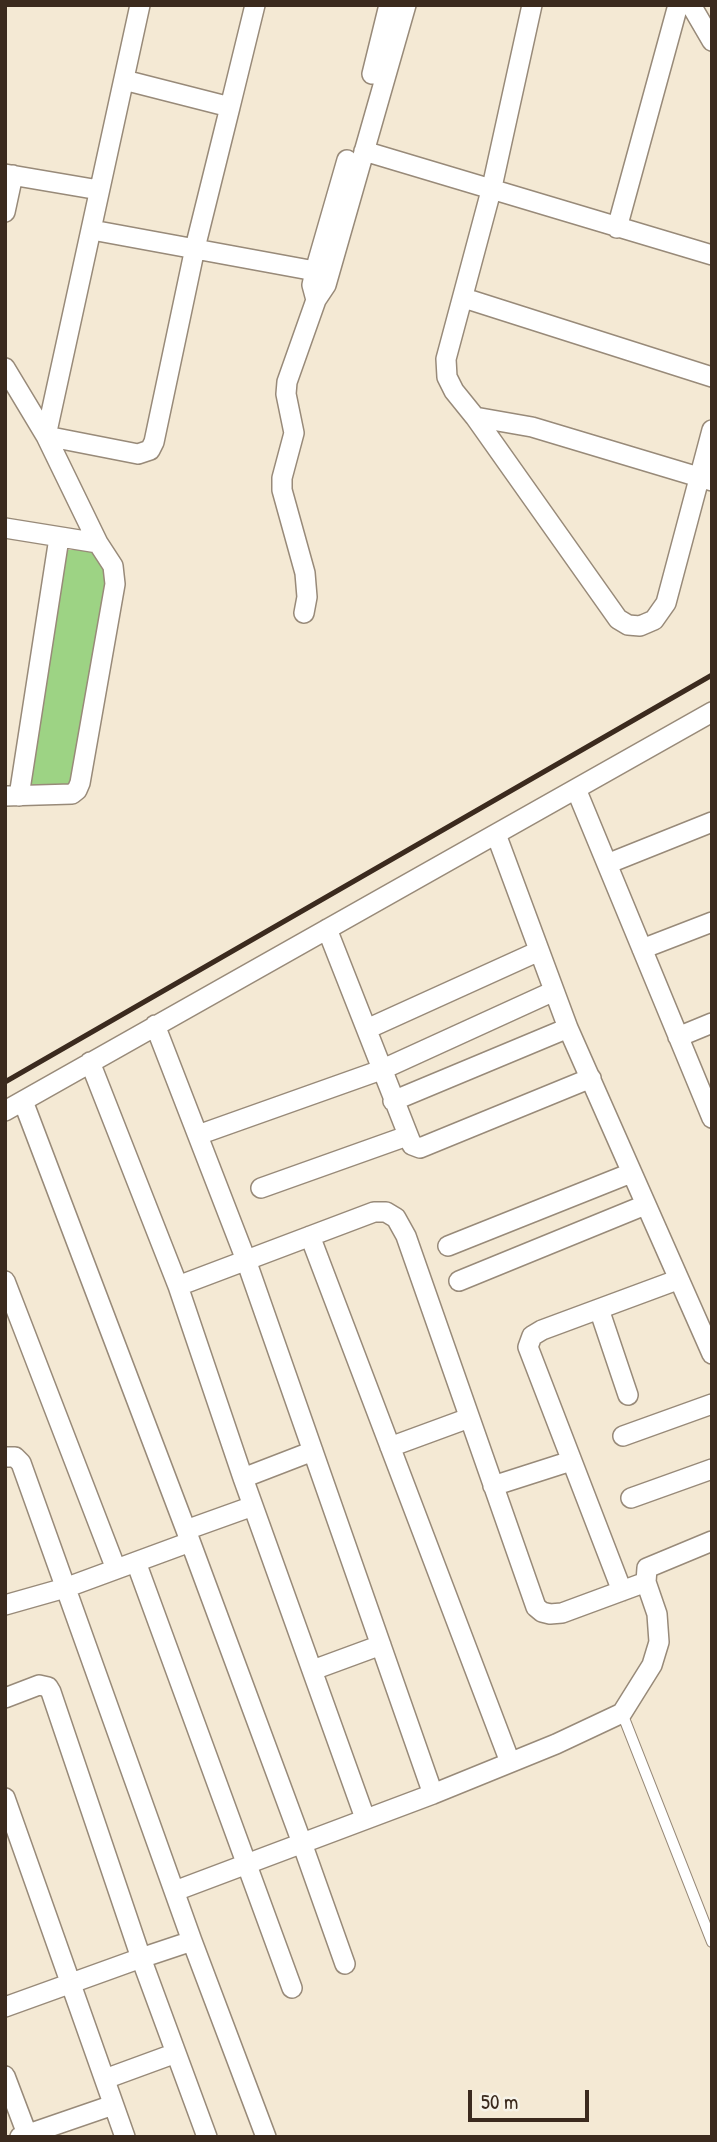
<!DOCTYPE html>
<style>
body{margin:0}
#map{position:relative;width:717px;height:2142px;overflow:hidden;background:#f4e9d4;font-family:"Patrick Hand",sans-serif}
canvas{display:block}
.frame{position:absolute;inset:0;border:7px solid #3b2a1e;pointer-events:none}
.scale{position:absolute;left:468px;top:2090px;width:121px;height:32px;box-sizing:border-box;border:4px solid #3b2a1e;border-top:0;padding-left:9px;font-size:21px;line-height:24px;white-space:nowrap;color:#3b2a1e;-webkit-text-stroke:5px #f7f3e8;paint-order:stroke}
</style>
<div id="map">
<canvas width="717" height="2142"></canvas>
<div class="frame"></div>
<div class="scale">50 m</div>
</div>
<script>
const context = document.querySelector('canvas').getContext('2d');
context.lineJoin = 'round';
function fillPath(path, color) {
  context.fillStyle = color;
  context.fill(path, 'evenodd');
}
function poly(rows) {
  const path = new Path2D();
  for (const r of rows) {
    path.moveTo(r[0], r[1]);
    for (let i = 2; i < r.length; i += 2) path.lineTo(r[i], r[i + 1]);
  }
  return path;
}
function stroke(path, color, width, dash) {
  context.strokeStyle = color;
  context.lineWidth = width;
  context.lineCap = dash ? 'butt' : 'round';
  context.setLineDash(dash || []);
  context.stroke(path);
}
const green = poly([
 [65,550,91,550,109,566,72,789,25,786]
]);
const lane = poly([
 [622,1713,712,1942]
]);
const street = poly([
 [140,5,46,436,138,454,150,450,154,442,195,248,230,107],
 [532,5,492,187,446,359,447,377,454,391,475,417,532,427,712,481],
 [691,5,712,41],
 [372,74,389,5],
 [124,80,230,107,255,5],
 [364,151,712,255],
 [5,174,99,190],
 [5,212,13,175],
 [617,228,678,5],
 [92,230,315,271],
 [464,298,712,377],
 [316,300,312,285,315,271,347,160],
 [5,368,46,436,98,543,5,528],
 [475,417,618,619,628,625,640,626,654,620,666,603,712,430],
 [304,613,307,597,305,573,282,490,282,478,294,433,286,394,287,382,316,300,326,285,406,5],
 [576,789,712,1118],
 [5,796,72,794,77,790,80,783,115,584,113,566,98,543],
 [19,796,59,538],
 [496,834,568,1028,712,1354],
 [607,864,712,822],
 [327,929,412,1145,420,1148,591,1078],
 [642,949,712,922],
 [155,1025,246,1260,433,1794],
 [367,1029,539,951],
 [678,1037,712,1023],
 [90,1062,178,1286,243,1478,365,1818],
 [23,1101,186,1530,302,1843,345,1964],
 [393,1101,568,1028],
 [5,1111,712,712],
 [198,1135,381,1070,554,991],
 [261,1188,407,1136],
 [310,1236,510,1762],
 [448,1246,631,1173],
 [5,1281,116,1569],
 [459,1281,645,1205],
 [178,1286,374,1212,386,1212,396,1218,406,1236,536,1607,542,1612,550,1614,562,1613,646,1582],
 [599,1309,628,1395],
 [623,1436,712,1404],
 [390,1447,469,1418],
 [5,1457,15,1457,21,1463,192,1941,266,2137],
 [243,1478,313,1451],
 [493,1486,571,1461],
 [631,1498,712,1469],
 [186,1530,253,1506],
 [136,1562,292,1988],
 [622,1591,528,1347,532,1336,542,1330,677,1280],
 [5,1605,65,1588,190,1542],
 [313,1670,381,1645],
 [5,1698,39,1685,48,1687,51,1692,141,1958,192,1941],
 [5,1798,125,2137],
 [175,1891,433,1794,556,1744,622,1713,652,1665,659,1642,657,1614,646,1582,647,1568,712,1541],
 [5,2007,141,1958,207,2137],
 [5,2076,27,2134],
 [105,2079,176,2053],
 [20,2137,113,2105]
]);
const rail = poly([
 [5,1082,712,675]
]);
fillPath(green, '#9dd384');
stroke(lane, '#988a79', 12);
stroke(street, '#988a79', 22);
stroke(lane, '#fff', 10);
stroke(street, '#fff', 19);
stroke(rail, '#3b2a1e', 5);
</script>
